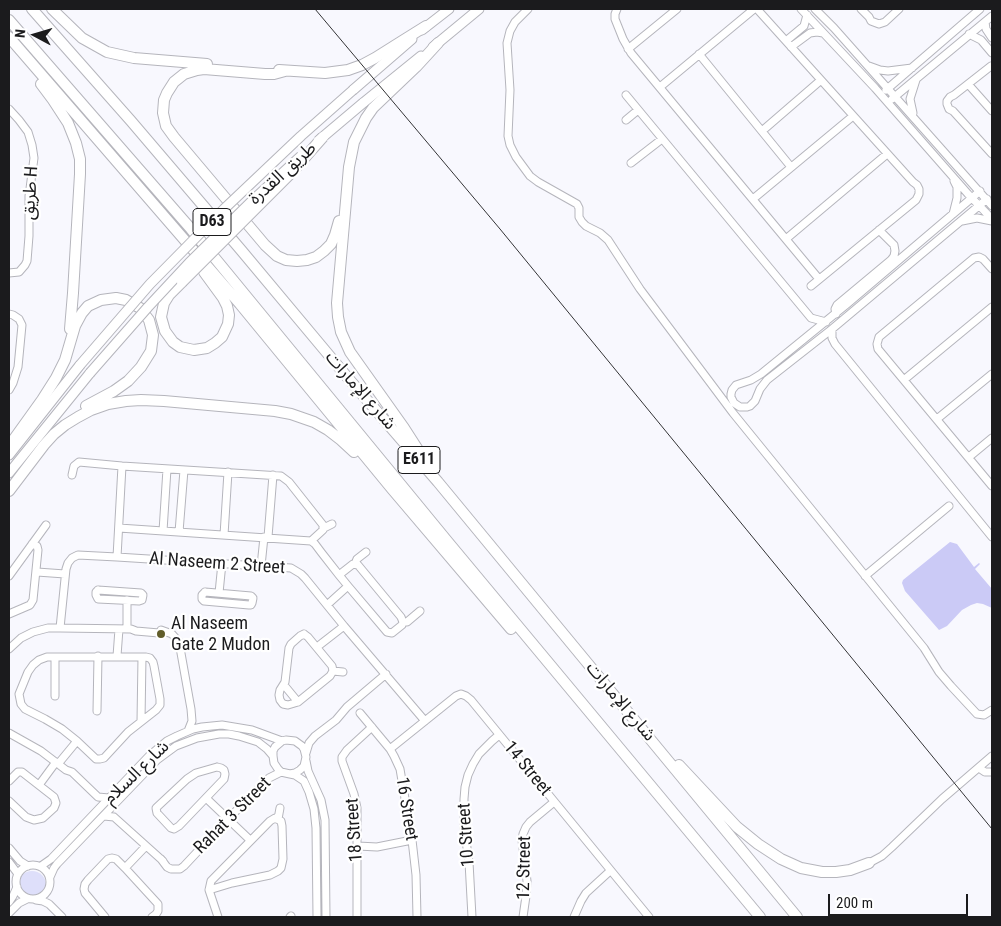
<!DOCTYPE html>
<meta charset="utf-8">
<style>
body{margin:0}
#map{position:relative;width:1001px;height:926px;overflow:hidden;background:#f8f8fe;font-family:"Roboto Condensed",sans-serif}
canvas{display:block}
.frame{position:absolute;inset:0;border:10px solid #1b1b1d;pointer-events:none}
.north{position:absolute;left:10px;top:10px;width:50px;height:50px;-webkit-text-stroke:4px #fff;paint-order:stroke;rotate:276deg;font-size:14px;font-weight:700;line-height:20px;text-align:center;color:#1b1b1d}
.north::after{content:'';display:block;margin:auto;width:18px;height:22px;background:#1b1b1d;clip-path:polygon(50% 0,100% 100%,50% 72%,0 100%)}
.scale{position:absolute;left:828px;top:894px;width:140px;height:22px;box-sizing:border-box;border:2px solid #1b1b1d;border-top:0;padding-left:6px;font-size:15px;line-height:18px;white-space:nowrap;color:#1b1b1d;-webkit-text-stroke:4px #fff;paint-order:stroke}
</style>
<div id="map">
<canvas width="1001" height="926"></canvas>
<div class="frame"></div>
<div class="north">N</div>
<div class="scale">200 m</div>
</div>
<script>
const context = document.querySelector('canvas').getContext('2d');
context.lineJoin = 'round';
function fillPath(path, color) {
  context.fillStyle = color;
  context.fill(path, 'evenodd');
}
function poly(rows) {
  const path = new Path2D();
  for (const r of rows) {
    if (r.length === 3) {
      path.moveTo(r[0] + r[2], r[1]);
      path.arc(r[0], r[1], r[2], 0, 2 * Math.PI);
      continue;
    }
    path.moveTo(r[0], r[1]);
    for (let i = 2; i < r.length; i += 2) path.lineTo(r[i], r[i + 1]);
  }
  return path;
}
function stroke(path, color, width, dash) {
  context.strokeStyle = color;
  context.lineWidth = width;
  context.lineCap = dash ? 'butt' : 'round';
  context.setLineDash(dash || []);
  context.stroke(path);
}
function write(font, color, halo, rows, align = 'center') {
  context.font = font + ' "Roboto Condensed","Noto Sans Arabic",sans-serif';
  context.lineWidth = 4.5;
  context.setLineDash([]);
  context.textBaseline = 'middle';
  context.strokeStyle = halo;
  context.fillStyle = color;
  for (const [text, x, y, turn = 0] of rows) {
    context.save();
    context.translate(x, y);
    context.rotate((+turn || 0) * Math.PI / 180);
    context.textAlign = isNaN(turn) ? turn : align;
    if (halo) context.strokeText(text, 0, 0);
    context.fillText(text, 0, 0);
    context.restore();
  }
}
const green = poly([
 [32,885,14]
]);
const water = poly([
 [950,542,957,544,974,567,979,563,980,564,975,569,992,589,992,608,983,604,977,603,971,605,962,610,947,626,939,630,905,591,902,583,903,580]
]);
const minor = poly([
 [528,9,515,22,510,31,507,43,510,90,508,136,510,145,516,157,530,176,538,182,577,204,579,208,579,217,582,222,586,226,600,233,608,240,640,289,733,413,924,648,939,672,951,686,977,714,984,715,992,710],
 [617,9,615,14,615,19,623,39,631,53,819,279],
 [757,9,913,182,917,185,919,189,919,194,916,200,811,286],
 [801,9,875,88,968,194,992,219],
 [815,9,834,28,992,206],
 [861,9,869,17,871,21,879,24,885,22,899,9],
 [985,22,986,29,992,38],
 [969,34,981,40,992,53],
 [786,41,804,26,807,15],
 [791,47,810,33,817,32,823,33],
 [628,49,677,9],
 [699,54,791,167],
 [869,66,880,70,888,71,912,68],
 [991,66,954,95,950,97,947,101,947,104,949,109,953,111,992,154],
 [968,84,992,111],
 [660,87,754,9],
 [886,90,980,9],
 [626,95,811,318,826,322],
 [892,99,992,16],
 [9,109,19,120,28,132,32,145,34,158,29,196,29,236,27,261,25,265,19,272,9,273],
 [913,113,910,99,916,80],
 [626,120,638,110],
 [762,131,821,80],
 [631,163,662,139],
 [980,191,847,304,761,374,751,380,736,385,732,390,731,394,731,397,734,403,740,407,747,407,750,406,755,401,760,389,767,380,832,329,987,199],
 [753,199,853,116],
 [953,214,957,198,957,187,954,181],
 [962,221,977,218,992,221],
 [786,239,887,154],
 [992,269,983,259,979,257,974,258,879,337,877,344,878,349,992,486],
 [9,314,13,315,19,319,22,325,18,367,13,383,9,390],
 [836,314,835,309,837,305,891,260,894,256,895,251,894,245,879,230],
 [832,329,832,338,835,344,992,537],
 [905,379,992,307],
 [937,419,992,374],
 [969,457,992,438],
 [72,475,74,466,79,462,122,466,281,476,289,482,323,525,323,530,311,541],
 [119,528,311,541,315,544,321,552,339,575,348,586,387,632,392,633,402,625,403,622,401,617,358,565,353,564,339,575],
 [324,528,332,524],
 [163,531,167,469],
 [179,532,184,470],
 [224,535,228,472],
 [268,537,273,475],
 [117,557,122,466],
 [355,564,357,559,366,552],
 [261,566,264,537],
 [37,572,65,574],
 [9,576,46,525],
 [865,576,949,506],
 [98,590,141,593,143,595,142,600,139,601,98,599,96,595,96,592,98,590],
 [205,592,251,596,253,598,252,603,251,605,249,605,204,601,202,599,202,595,205,592],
 [219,593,222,563],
 [127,600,127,629],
 [327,605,348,586],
 [9,614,30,605,33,600,38,550,37,546,32,544],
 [403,622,407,622,420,611],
 [60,628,66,569,68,563,72,558,78,555,117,557,291,568,301,574,305,578,344,626,425,721],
 [161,630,172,634,179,642,191,709,192,721,188,731],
 [304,634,308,637,332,666,333,671,330,676,298,702,288,705,283,704,280,700,279,695,280,690,285,682,289,648,291,644,300,636,304,634],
 [317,647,344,626],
 [9,649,21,638,33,632,48,628,60,628,131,629,136,631,159,633,163,631],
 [117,656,119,629],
 [47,657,146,657,150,658,153,662,154,666,160,699,160,705,156,710,128,732,104,758,100,759,96,759,77,741,62,729,45,719,25,709,21,704,19,694,28,672,33,665,39,660,47,657],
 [333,671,343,672],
 [284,685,298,702],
 [55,696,55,657],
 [97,711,98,656],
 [360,713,390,749,394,756,400,769,412,840,416,875,417,917],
 [141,721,142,657],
 [9,733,41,751,66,770,72,772,98,797,109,798],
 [390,749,456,696,461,694,466,696,471,700,649,917],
 [306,753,309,743,315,736,336,720,347,707,386,674],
 [306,761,308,771,321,800,325,820,326,917],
 [58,764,77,741],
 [217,767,221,768,224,770,225,774,224,779,179,826,174,829,171,828,157,813,156,808,187,779,196,773,217,767],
 [979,768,985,772,992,772],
 [290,774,295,775,304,781,309,792,314,809,316,828,317,917],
 [9,781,18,772,22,772,54,797,56,803,54,808,43,818,34,820,26,817,9,801],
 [39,785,56,762],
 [206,798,250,840],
 [104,816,114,817,163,861],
 [278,819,280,808],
 [358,846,377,847,412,840],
 [9,848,20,861,28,866],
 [161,859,167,867,171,869,180,869,184,866,228,819,269,778,281,772],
 [9,862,18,874],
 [869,863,882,856,892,847,942,799,992,756],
 [33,882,17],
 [41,866,51,859,149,756,167,741,177,736,193,729,202,727,222,725,252,730,282,741,286,740,295,741,302,746,304,749,306,757,304,766,300,770,295,773,290,774,281,772,278,769,274,763,273,756,273,751,275,747,282,741],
 [125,868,146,846],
 [50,877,54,868,57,864,157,760,176,746,197,738,219,734,229,734,239,736,258,742,267,749,273,756],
 [209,890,232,883,270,875,278,871,281,868,283,859,282,826,281,821,275,818,270,821,211,881,209,890,218,917],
 [36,900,43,901,49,904,62,917],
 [9,902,13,896,17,887],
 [9,913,19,903,27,899],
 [105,917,85,893,84,889,85,884,88,880,108,859,112,858,116,859,125,868,158,904,158,911,156,914,152,917],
 [290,917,291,916],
 [357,917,357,808,354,794,342,761,342,757,347,750,372,727],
 [472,917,469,862,464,827,464,799,465,787,468,775,473,764,479,754,492,741,499,735],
 [523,917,526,896,527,881,522,840,523,834,526,827,530,822,554,802],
 [574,917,581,901,586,893,610,871]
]);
const major = poly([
 [422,30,449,9],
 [433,47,479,9],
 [353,90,412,39],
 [363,103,421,56],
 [9,455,80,365],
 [9,473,90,373]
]);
const highway = poly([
 [32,9,131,121,241,250,348,378,438,482,797,917],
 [52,9,82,38,107,52,134,58,207,64],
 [9,20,191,229,448,542,760,917],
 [9,37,240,304,392,489,511,629],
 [279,70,325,73,348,70,362,65,375,58,402,41,426,26],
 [285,71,274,74,265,74,204,69,197,70,184,74,174,82,167,93,164,100,163,113,166,126,174,137,265,245,277,256,286,260,297,261,307,260,316,257,324,251,331,244,335,235,339,221],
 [41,84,53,100,68,123,76,143,80,159,80,174,73,293,70,329],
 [182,282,169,295,164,303,161,317,165,331,173,342,180,347,194,350,207,348,215,343,222,337,228,324,229,315,227,306,223,298,204,272],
 [9,446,42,400,56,378,65,360,75,326,82,313,88,306,101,300,116,298,126,300,140,308,149,320,153,335,151,351,141,367,128,381,114,391,86,406],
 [422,456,404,428,350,352,341,332,338,317,337,303,349,167,354,142,366,118,373,108,416,67,438,43],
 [9,491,44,445,54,434,65,425,78,417,91,410,108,404,126,401,141,400,164,401,275,411,291,414,314,422,328,430,341,440,354,452],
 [679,765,737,827,758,844,781,859,801,868,822,872,836,872,850,870,869,863]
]);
const rail = poly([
 [315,9,500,229,992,829]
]);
const majorBridge = poly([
 [318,141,363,103],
 [80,365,150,284,224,209,301,136,353,90],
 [90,373,148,307,189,263,255,198,301,156]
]);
const highwayBridge = poly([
 [182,282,292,172,323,137]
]);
const markers = [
 [161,634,5,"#615d2a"]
];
const shields = [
 [212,222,38],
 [419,460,42]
];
const shieldNames = [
 ["D63",212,222],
 ["E611",419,460]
];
const streetNames = [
 ["طريق القدرة",283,174,-42],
 ["طريق H",31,193,-86],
 ["شارع الإمارات",360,391,49],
 ["Al Naseem 2 Street",217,564,4],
 ["شارع الإمارات",620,702,50],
 ["14 Street",527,769,51],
 ["شارع السلام",137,773,-44],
 ["16 Street",406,809,81],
 ["Rahat 3 Street",233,816,-45],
 ["18 Street",355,830,-94],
 ["10 Street",467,835,-94],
 ["12 Street",525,868,-89]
];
const poiNames = [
 ["Al Naseem",171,624],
 ["Gate 2 Mudon",171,645]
];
fillPath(green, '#dedffa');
fillPath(water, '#cbcaf6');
stroke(minor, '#b5b5bc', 9);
stroke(major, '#b5b5bc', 11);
stroke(highway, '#b5b5bc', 12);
stroke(minor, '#fff', 7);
stroke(major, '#fff', 9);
stroke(highway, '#fff', 10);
stroke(rail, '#333335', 1);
stroke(majorBridge, '#b5b5bc', 11, []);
stroke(highwayBridge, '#b5b5bc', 12, []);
stroke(majorBridge, '#fff', 9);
stroke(highwayBridge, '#fff', 10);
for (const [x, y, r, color] of markers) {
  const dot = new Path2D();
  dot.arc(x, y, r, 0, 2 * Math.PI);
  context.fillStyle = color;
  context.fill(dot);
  stroke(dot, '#fff', 2);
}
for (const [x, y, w] of shields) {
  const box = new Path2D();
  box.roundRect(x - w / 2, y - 13.5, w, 27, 4);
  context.fillStyle = '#fff';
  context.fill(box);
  stroke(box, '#1b1b1d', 1);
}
write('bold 16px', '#1b1b1d', null, shieldNames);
write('18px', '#1b1b1d', '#fff', streetNames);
write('18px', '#1b1b1d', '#fff', poiNames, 'left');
</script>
